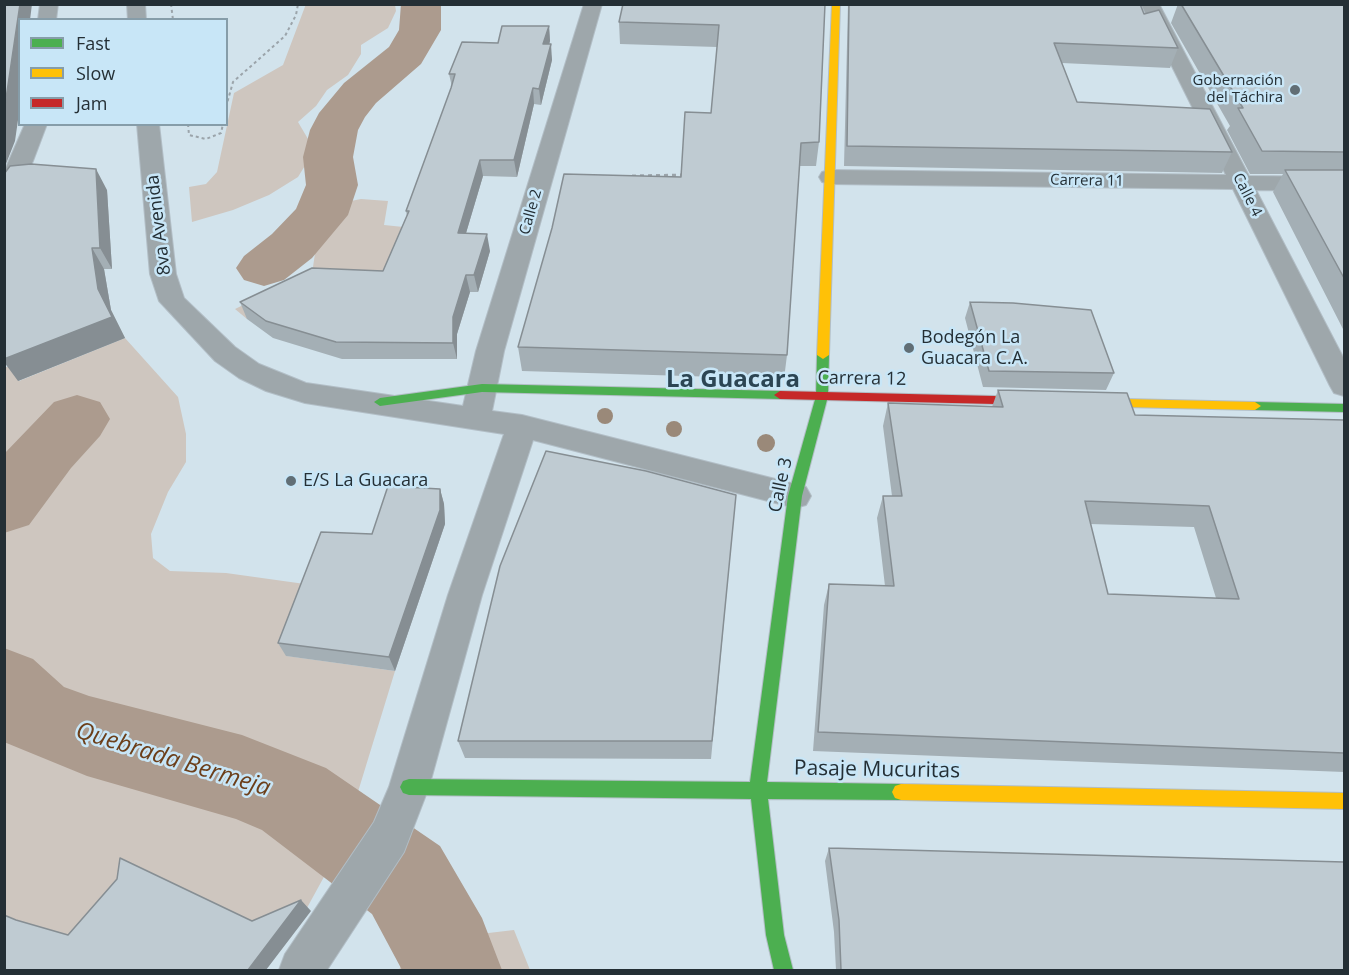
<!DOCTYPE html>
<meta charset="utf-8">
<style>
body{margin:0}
#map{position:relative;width:1349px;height:975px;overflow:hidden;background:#d2e3ec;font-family:"Open Sans",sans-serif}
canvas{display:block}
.frame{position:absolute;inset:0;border:6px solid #242f35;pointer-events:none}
.legend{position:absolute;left:18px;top:18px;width:210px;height:108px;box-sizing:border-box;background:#c8e6f7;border:2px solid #869da9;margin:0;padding:8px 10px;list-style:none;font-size:18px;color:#242f35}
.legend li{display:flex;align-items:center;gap:12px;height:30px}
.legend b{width:30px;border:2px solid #869da9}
</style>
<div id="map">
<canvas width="1349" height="975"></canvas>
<div class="frame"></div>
<ul class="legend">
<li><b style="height:8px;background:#4caf50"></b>Fast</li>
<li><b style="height:8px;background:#ffc107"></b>Slow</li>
<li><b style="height:8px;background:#c62828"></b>Jam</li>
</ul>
</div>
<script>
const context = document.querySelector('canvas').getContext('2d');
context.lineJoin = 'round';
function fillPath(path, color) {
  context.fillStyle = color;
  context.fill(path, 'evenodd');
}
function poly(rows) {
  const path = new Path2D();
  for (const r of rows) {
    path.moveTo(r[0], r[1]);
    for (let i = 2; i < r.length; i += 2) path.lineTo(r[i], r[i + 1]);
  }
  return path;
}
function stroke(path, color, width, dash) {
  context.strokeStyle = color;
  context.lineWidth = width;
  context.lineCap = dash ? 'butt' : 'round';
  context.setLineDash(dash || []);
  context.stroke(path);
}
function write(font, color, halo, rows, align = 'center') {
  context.font = font + ' "Open Sans",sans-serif';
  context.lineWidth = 5;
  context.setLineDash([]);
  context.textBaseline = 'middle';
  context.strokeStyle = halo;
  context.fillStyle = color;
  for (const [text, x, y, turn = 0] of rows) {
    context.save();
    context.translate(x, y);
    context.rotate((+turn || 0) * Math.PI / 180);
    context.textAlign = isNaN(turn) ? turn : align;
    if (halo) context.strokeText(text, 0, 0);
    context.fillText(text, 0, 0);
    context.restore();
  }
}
const green = poly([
 [306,4,395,5,396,11,388,28,361,45,361,54,348,75,327,90,316,106,298,122,311,144,306,164,298,177,269,195,233,210,192,222,189,187,206,184,217,172,234,93,283,65],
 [361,199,388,201,384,225,413,228,388,287,247,319,235,309,305,275,313,267,317,240,340,207,351,201],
 [125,338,178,397,186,434,186,462,168,492,151,534,153,558,170,571,226,573,312,585,287,656,395,671,342,844,291,937,281,924,84,944,5,917,5,367,12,367,19,381],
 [514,930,530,970,399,970,412,942]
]);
const river = poly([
 [401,4,441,4,441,30,421,64,376,103,365,117,358,130,353,157,358,185,348,215,312,258,284,280,264,286,244,280,236,268,244,256,272,234,296,209,306,185,303,157,310,130,319,113,344,83,389,47,399,30,401,4],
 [77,395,100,402,110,419,100,436,71,468,29,525,4,533,4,454,54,402,77,395],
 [4,648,33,659,64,687,89,696,242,735,326,768,440,846,482,918,502,970,402,970,372,914,262,830,236,819,87,776,4,742,4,648]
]);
const pathFar1 = poly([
 [171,4,173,20],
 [226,107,233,82,285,36,296,15,298,4],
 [188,124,189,135,206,139,221,133,223,124]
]);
const path = poly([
 [632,176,684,175]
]);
const street = poly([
 [40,4,58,4,56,20,38,20,40,4],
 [127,4,145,4,146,20,128,20,127,4],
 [584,4,602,4,504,351,492,411,522,415,795,484,806,487,811,496,806,505,795,508,533,440,482,595,429,787,404,852,327,970,279,970,285,954,374,822,389,787,448,595,504,434,305,403,266,391,239,378,215,361,159,301,150,274,137,124,159,124,176,274,184,298,235,347,259,364,306,383,463,406,476,351,584,4],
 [1141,4,1159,4,1249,176,1344,177,1344,191,1256,190,1344,359,1344,396,1334,393,1330,386,1233,189,830,184,822,182,819,177,822,172,830,170,1226,175,1141,4],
 [25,124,47,124,33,161,16,194,12,199,4,201,4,172,25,124]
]);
const fast = poly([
 [823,351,829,355,828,396,802,496,767,782,901,784,907,786,910,792,907,798,901,800,768,799,784,935,793,970,774,970,766,935,751,799,409,795,403,793,400,787,403,781,409,779,750,782,788,496,816,396,817,355,823,351],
 [482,384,780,391,786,395,780,399,482,392,380,406,374,402,380,398,482,384],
 [1255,402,1344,404,1344,412,1255,410,1249,406,1255,402]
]);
const slow = poly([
 [832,4,840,4,829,355,823,359,817,355,832,4],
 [995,396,1255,402,1261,406,1255,410,995,404,989,400,995,396],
 [901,784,1344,793,1344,809,901,800,895,798,892,792,895,786,901,784]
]);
const jam = poly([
 [780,391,995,396,1001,400,995,404,780,399,774,395,780,391]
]);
const trees = [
 [605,416,8],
 [674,429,8],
 [766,443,9]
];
const wall = poly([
 [825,4,819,142,816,166,799,166,787,355,784,379,522,371,518,347,681,177,711,113,717,47,620,44,619,22],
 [848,4,1140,4,1144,14,1178,48,1170,68,1062,63,1077,102,1232,152,1222,173,844,166],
 [1178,4,1344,4,1344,331,1273,192,1283,174,1250,174,1227,130,1230,126,1171,23],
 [549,26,550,41,549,44,552,60,541,105,534,104,517,177,483,176,466,233,490,251,478,292,470,292,457,334,457,359,342,359,273,338,247,319,240,302,383,271,407,216,406,211,452,87,449,74,498,43],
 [107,190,112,269,104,269,111,310,125,338,18,381],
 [970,302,1114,373,1106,390,983,387,965,318],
 [998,390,1135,415,1344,420,1344,772,813,751,824,605,829,584,885,586,877,518,883,496,892,496,883,426,888,403,992,407],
 [1090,524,1194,527,1216,598,1108,594],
 [440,489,444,504,445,524,395,671,286,656,278,643,372,534],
 [734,515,711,759,465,758,458,741],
 [829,848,1344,970,836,970,834,932,825,861]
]);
const shadedWall = poly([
 [20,4,32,4,30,20,20,20,20,106,15,141,4,169,4,112],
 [549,26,550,41,545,59,543,44],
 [551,44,552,60,541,105,539,89],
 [533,88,534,104,517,177,514,160],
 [480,160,483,176,461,250,458,233],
 [96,169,107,190,112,269,100,248],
 [487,234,490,251,478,292,474,275],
 [92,248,104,269,111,310,125,338,18,381,4,362,4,359,98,289],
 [466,275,470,292,457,334,457,359,453,343,453,317],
 [440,489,444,504,445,524,395,671,389,657],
 [301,900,311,911,266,970,248,970]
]);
const building = poly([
 [4,4,20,4,4,112,4,4],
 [623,4,825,4,819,142,801,143,787,355,518,347,552,228,564,174,681,177,685,112,711,113,719,25,619,22,623,4],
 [849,4,1140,4,1144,14,1159,10,1178,48,1054,43,1077,102,1210,109,1232,152,847,146,849,4],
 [1181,4,1344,4,1344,152,1262,151,1238,108,1243,108,1181,4],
 [502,26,549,26,543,44,551,44,539,89,533,88,514,160,480,160,458,233,487,234,474,275,466,275,453,317,453,343,336,342,266,321,240,302,312,268,383,271,409,211,406,211,451,88,455,74,449,74,462,42,498,43,502,26],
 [31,164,96,169,100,248,92,248,98,289,112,317,4,359,4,174,10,166,31,164],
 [1285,170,1344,170,1344,278,1285,170],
 [970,302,1013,303,1091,310,1114,373,989,371,970,302],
 [998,390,1127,393,1135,415,1344,420,1344,753,818,732,829,584,894,586,883,496,902,496,888,403,1003,407,998,390],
 [1085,501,1209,506,1239,599,1108,594,1085,501],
 [546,451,646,471,736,495,712,741,458,741,500,566,546,451],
 [388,486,440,489,440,510,389,657,278,643,321,532,372,534,388,486],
 [829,848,1344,862,1344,970,841,970,839,920,829,848],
 [120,858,252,921,301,900,248,970,4,970,4,915,16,920,68,935,117,879,120,858]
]);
const markers = [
 [1295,90,6,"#616e75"],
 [909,348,6,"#616e75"],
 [291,481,6,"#616e75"]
];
const farPoinames = [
 ["Gobernación",1283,81],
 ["del Táchira",1283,98]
];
const farStreetnames = [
 ["Carrera 11",1087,181,1],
 ["Calle 4",1247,195,63],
 ["Calle 2",531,212,-74]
];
const streetNames = [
 ["8va Avenida",159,225,-97],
 ["Carrera 12",862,379,1],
 ["Calle 3",781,485,-78]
];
const poiNames = [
 ["Bodegón La",921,338],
 ["Guacara C.A.",921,359],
 ["E/S La Guacara",303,481]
];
const nearStreetnames = [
 ["Pasaje Mucuritas",877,770,1]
];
const districtNames = [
 ["La Guacara",733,380]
];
const nearWaternames = [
 ["Quebrada Bermeja",173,760,17]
];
fillPath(green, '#cec6bf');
fillPath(river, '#ac9b8e');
stroke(street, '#b2bec6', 2);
stroke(fast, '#b2bec6', 2);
stroke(slow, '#b2bec6', 2);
stroke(jam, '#b2bec6', 2);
stroke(pathFar1, '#9ba4aa', 2, [3, 3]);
stroke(path, '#9ba4aa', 3, [4, 4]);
fillPath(street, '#9ea7ab');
fillPath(fast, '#4caf50');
fillPath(slow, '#ffc107');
fillPath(jam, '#c62828');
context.fillStyle = '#9a8979';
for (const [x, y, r] of trees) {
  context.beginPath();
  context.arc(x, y, r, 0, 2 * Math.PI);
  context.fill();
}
fillPath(wall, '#a4afb5');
fillPath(shadedWall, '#868e93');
fillPath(building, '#bfcbd2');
stroke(building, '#868e93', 1.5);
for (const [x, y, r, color] of markers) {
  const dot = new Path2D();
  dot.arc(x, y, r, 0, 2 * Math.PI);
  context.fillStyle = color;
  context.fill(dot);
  stroke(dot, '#c8e6f7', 2);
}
write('15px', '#242f35', '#c8e6f7', farPoinames, 'right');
write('15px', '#242f35', '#c8e6f7', farStreetnames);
write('18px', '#242f35', '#c8e6f7', streetNames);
write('18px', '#242f35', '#c8e6f7', poiNames, 'left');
write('21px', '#242f35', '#c8e6f7', nearStreetnames);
write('bold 24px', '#2c4553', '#c8e6f7', districtNames);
write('italic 24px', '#6c3f1a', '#c8e6f7', nearWaternames);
</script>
